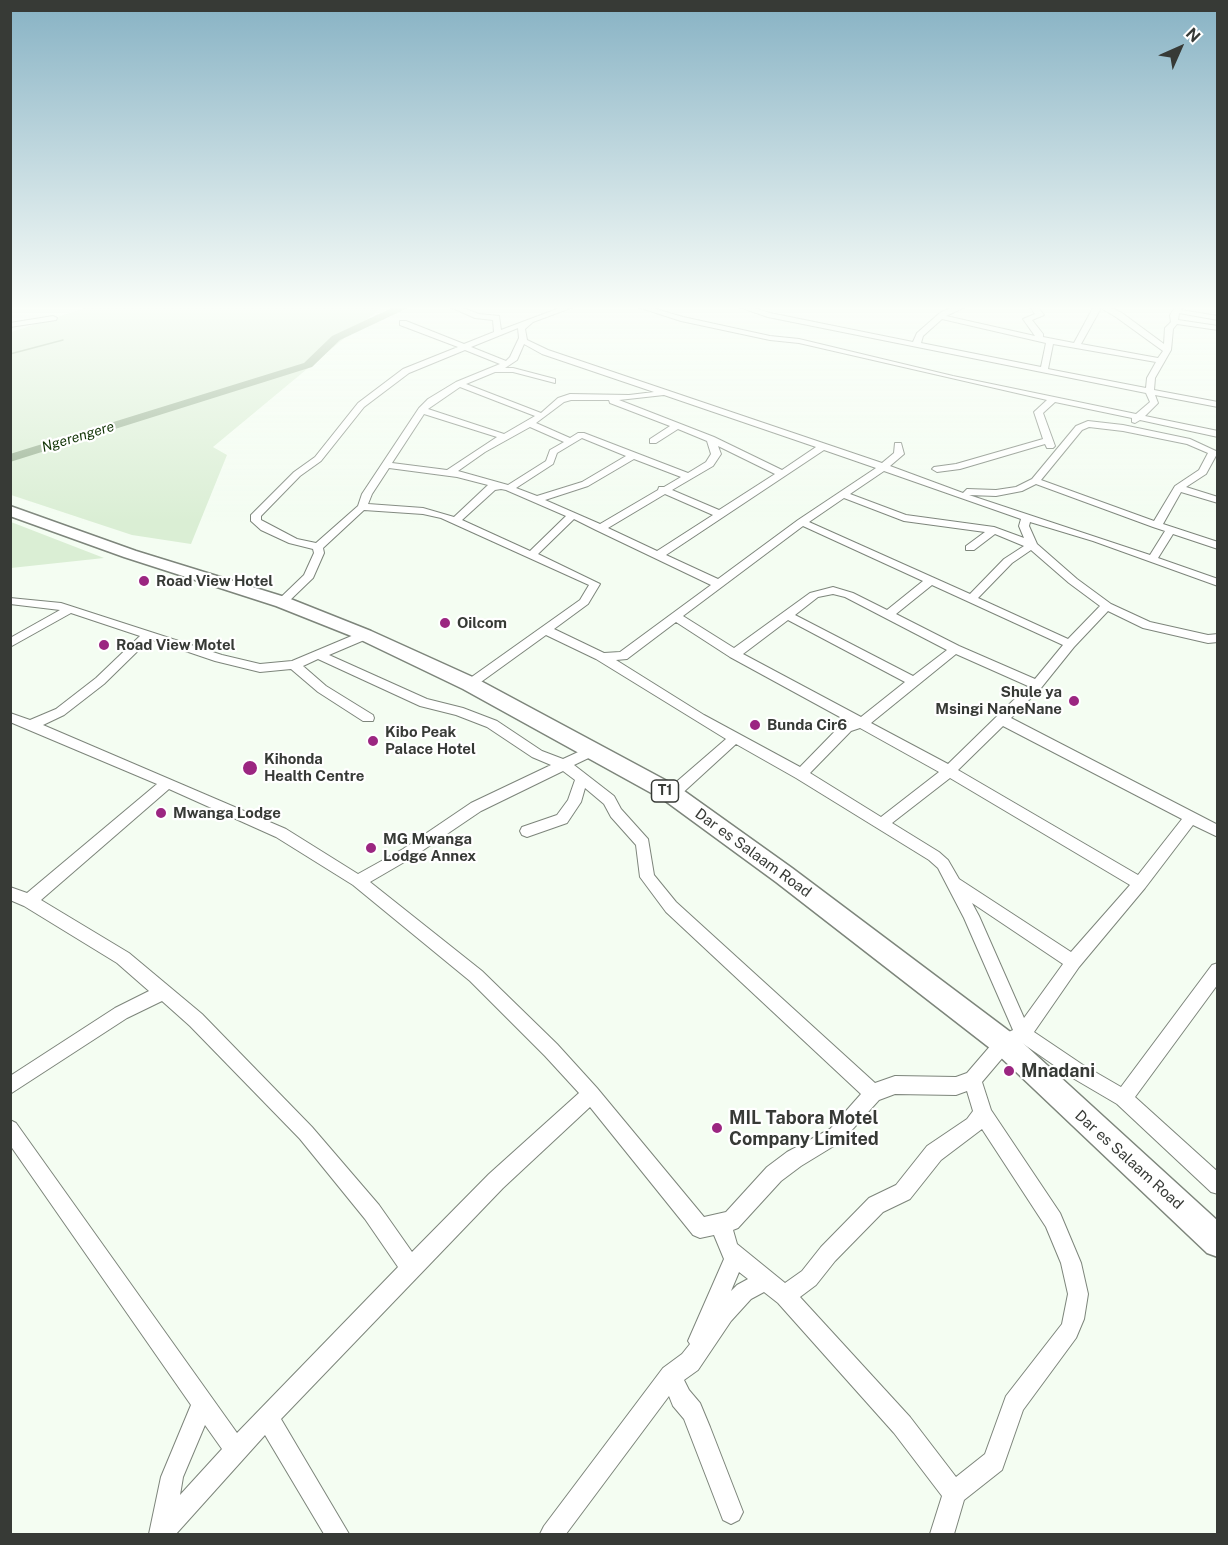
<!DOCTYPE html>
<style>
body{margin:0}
#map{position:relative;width:1228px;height:1545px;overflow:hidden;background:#f4fdf2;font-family:"Public Sans",sans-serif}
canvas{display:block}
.frame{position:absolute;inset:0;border:12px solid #373a36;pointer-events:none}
.north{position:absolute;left:1150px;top:18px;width:60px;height:60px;-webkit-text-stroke:4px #fff;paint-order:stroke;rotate:45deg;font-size:16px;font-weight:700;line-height:24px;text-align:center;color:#373a36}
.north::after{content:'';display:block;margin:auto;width:21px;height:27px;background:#373a36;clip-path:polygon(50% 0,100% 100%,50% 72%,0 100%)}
</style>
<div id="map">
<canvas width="1228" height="1545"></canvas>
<div class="frame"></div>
<div class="north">N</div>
</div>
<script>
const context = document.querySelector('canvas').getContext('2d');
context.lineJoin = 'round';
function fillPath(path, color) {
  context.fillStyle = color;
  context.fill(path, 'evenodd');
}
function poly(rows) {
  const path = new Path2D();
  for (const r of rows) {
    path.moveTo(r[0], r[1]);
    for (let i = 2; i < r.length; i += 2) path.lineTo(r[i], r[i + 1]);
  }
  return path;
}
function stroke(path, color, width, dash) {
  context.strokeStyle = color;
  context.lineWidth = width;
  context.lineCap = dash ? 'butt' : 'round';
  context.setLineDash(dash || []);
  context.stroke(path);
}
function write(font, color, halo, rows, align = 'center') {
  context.font = font + ' "Public Sans",sans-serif';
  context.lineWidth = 4.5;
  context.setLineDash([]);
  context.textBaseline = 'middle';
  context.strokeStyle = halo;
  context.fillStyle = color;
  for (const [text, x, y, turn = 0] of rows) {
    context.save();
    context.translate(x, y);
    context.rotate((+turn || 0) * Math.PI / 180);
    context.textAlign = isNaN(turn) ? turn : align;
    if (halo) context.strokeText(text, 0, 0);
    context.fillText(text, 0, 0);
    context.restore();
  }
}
const green = poly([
 [92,306,383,306,213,447,227,455,191,544,132,535,11,495,11,332],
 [10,522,11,522,104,558,11,568]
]);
const stream = poly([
 [10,354,63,340]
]);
const river = poly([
 [396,306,412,306,340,340,312,367,10,462,10,454,304,363,332,336,396,306]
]);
const minor = poly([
 [448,306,458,306,479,314,499,316,501,330,565,306,576,306,533,322,525,329,527,340,548,350,882,463,894,453,895,443,901,443,904,454,890,466,963,493,967,489,996,490,1016,487,1032,479,1076,426,1088,421,1123,425,1190,439,1218,452,1206,474,1186,487,1218,497,1218,503,1181,492,1163,524,1218,542,1218,549,1173,534,1158,558,1218,579,1218,586,1093,541,1030,522,1029,526,1037,544,1077,579,1111,604,1150,622,1208,635,1218,634,1218,642,1208,643,1143,628,1108,611,1074,647,1041,688,1011,718,1218,825,1218,837,1193,825,1145,888,1079,967,1034,1032,1083,1065,1121,1087,1212,965,1218,963,1218,984,1135,1097,1218,1172,1218,1194,1211,1192,1117,1104,1071,1077,1022,1043,1010,1049,982,1082,991,1110,1060,1213,1081,1263,1088,1294,1084,1319,1076,1338,1023,1410,1002,1470,964,1500,954,1534,930,1534,942,1496,894,1433,778,1303,764,1292,751,1299,731,1321,698,1370,684,1380,689,1390,700,1403,710,1427,743,1512,739,1520,731,1524,723,1520,684,1419,673,1406,669,1396,566,1534,540,1534,544,1526,663,1368,682,1354,690,1344,688,1341,724,1259,714,1235,700,1238,693,1235,590,1107,503,1188,281,1419,349,1534,324,1534,265,1435,176,1534,149,1534,161,1477,191,1405,10,1145,10,1120,16,1123,237,1433,398,1267,365,1219,300,1139,190,1026,162,1001,127,1018,10,1094,10,1076,115,1008,149,991,117,963,24,906,10,900,10,887,27,893,157,784,10,722,10,713,30,720,56,709,96,678,140,636,71,613,10,647,10,638,60,610,10,604,10,598,61,603,222,655,260,664,292,661,361,632,369,632,371,635,369,638,329,655,427,699,463,708,497,721,542,751,563,759,589,747,599,747,601,750,599,753,574,765,614,796,621,809,648,839,654,875,676,902,875,1083,895,1076,956,1077,967,1073,998,1037,1013,1030,964,918,938,868,929,860,796,778,736,744,677,798,667,798,665,794,667,790,726,739,596,659,546,635,474,687,466,687,464,684,466,681,580,600,589,585,441,518,423,514,364,510,323,548,324,553,313,578,286,604,278,604,278,600,304,575,314,553,313,549,289,543,261,530,251,521,251,515,294,472,315,457,358,403,403,369,458,347,400,325,400,321,406,321,464,344,494,332,493,320,475,318,448,306],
 [518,328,519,338,510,357,506,361,471,347,518,328],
 [524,344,542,354,654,392,629,395,570,394,558,398,541,413,466,384,495,372,513,372,555,383,555,379,513,368,505,368,517,360,524,344],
 [465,350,500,364,456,382,428,399,419,408,362,494,358,506,316,543,297,539,261,520,261,516,300,476,321,461,364,407,409,373,465,350],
 [460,387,535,416,504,434,428,409,460,387],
 [664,395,816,447,782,470,714,437,619,400,664,395],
 [571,400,609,400,610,403,670,426,650,439,650,443,656,443,678,429,707,441,711,454,706,462,688,473,584,433,578,433,570,438,536,423,564,402,571,400],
 [424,414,497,437,447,470,392,463,424,414],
 [530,427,564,442,550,450,546,461,508,485,458,471,485,452,530,427],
 [1089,427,1123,431,1187,444,1208,453,1199,470,1175,486,1154,521,1041,480,1082,430,1089,427],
 [582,438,626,456,582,482,537,496,516,488,553,464,557,453,582,438],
 [718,446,775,474,719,510,672,490,713,466,721,454,718,446],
 [824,450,876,468,798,520,718,579,666,555,824,450],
 [634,459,681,477,664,487,659,487,658,490,600,524,545,500,588,486,634,459],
 [389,468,457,477,488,485,454,517,423,508,368,504,372,494,389,468],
 [884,471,1021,519,1019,526,1024,538,994,527,906,515,850,494,884,471],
 [1036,484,1153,527,1165,531,1150,555,969,495,996,496,1022,491,1036,484],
 [501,489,506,490,566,516,530,551,462,520,495,490,501,489],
 [665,494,713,515,657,551,608,528,665,494],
 [844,498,904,521,985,532,966,546,966,550,974,550,995,534,1024,546,1004,559,970,594,809,522,844,498],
 [574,519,596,530,711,585,620,652,604,653,554,629,588,604,600,584,538,554,574,519],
 [803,526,923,581,887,610,853,593,833,587,810,593,734,648,683,616,803,526],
 [1031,550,1069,583,1100,606,1068,639,978,598,1012,563,1031,550],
 [932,585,967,601,1063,645,1035,679,959,646,896,614,932,585],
 [833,594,845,597,947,650,913,676,795,615,818,597,833,594],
 [788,620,905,682,861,717,743,654,788,620],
 [676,622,730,657,849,722,841,725,800,767,704,715,616,660,627,659,676,622],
 [150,639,215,661,260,672,291,669,318,692,363,721,373,721,374,718,373,715,326,686,303,666,318,659,420,706,456,715,487,727,532,757,551,765,471,803,403,849,358,874,286,829,43,725,64,715,104,684,150,639],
 [956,654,1028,686,948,764,871,723,956,654],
 [1003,726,1182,819,1138,875,958,770,1003,726],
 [860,728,939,772,881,817,810,773,851,731,860,728],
 [563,771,575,780,568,800,557,815,522,827,520,831,522,835,527,837,567,823,581,802,585,788,604,804,611,817,636,845,640,877,666,912,861,1094,830,1129,787,1152,767,1167,726,1212,704,1217,597,1088,557,1044,482,971,370,882,413,857,481,811,563,771],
 [950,778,1130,885,1071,952,959,879,948,860,939,852,892,823,950,778],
 [169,789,276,837,353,885,470,981,545,1056,579,1093,489,1174,412,1252,379,1205,312,1127,202,1014,129,953,41,900,169,789],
 [972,903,1063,964,1024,1018,979,916,972,903],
 [967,1091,973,1111,967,1119,927,1146,896,1185,869,1198,821,1247,802,1271,785,1283,737,1244,733,1230,738,1228,781,1181,801,1166,842,1141,879,1100,895,1094,956,1095,967,1091],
 [982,1129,1046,1227,1061,1263,1068,1294,1062,1324,1006,1396,985,1454,956,1477,910,1417,800,1297,816,1285,835,1261,883,1212,910,1199,941,1160,982,1129],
 [739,1272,748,1279,737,1285,731,1291,739,1272],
 [205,1425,222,1449,180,1495,183,1477,205,1425],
 [635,306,646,306,683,317,770,336,799,339,953,376,1136,414,1150,402,1146,393,768,317,736,306,747,306,770,313,913,342,917,333,941,312,957,306,967,306,946,316,1035,336,1023,319,1035,314,1029,306,1037,306,1044,315,1032,320,1043,334,1043,337,1074,343,1094,306,1107,306,1122,313,1164,344,1165,328,1171,322,1170,315,1176,306,1184,306,1181,310,1218,316,1218,320,1179,313,1178,320,1218,326,1218,330,1177,324,1173,329,1171,350,1155,378,1154,390,1218,402,1218,407,1155,395,1158,403,1145,416,1218,431,1218,437,1140,420,1135,423,1132,422,1132,418,1055,402,1043,413,1055,446,1053,448,1047,448,1045,444,960,469,937,472,932,469,934,467,956,464,1043,439,1034,412,1047,400,799,343,770,340,681,321,635,306],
 [1101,308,1116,317,1163,351,1158,358,1081,344,1101,308],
 [942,319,1046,343,1041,367,921,343,923,336,942,319],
 [1053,344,1156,362,1147,378,1146,388,1048,369,1053,344],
 [53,316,57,318,56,320,10,327,10,323,53,316]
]);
const highway = poly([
 [10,506,136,551,288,598,371,631,477,679,680,788,792,868,1013,1034,1218,1221,1218,1257,1207,1253,995,1052,776,882,664,800,463,689,359,639,276,606,124,557,10,516,10,506]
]);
const markers = [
 [144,581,6,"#9b2681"],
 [445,623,6,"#9b2681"],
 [104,645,6,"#9b2681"],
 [1074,701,6,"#9b2681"],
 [755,725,6,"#9b2681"],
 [373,741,6,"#9b2681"],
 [250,768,8,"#9b2681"],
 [161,813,6,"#9b2681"],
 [371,848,6,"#9b2681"],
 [1009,1071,6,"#9b2681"],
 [717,1128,6,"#9b2681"]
];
const farWaternames = [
 ["Ngerengere",78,437,-17]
];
const shields = [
 [665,791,27]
];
const shieldNames = [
 ["T1",665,791]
];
const poiNames = [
 ["Road View Hotel",156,581],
 ["Oilcom",457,623],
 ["Road View Motel",116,645],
 ["Shule ya",1062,692,"right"],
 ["Msingi NaneNane",1062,709,"right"],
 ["Bunda Cir6",767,725],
 ["Kibo Peak",385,732],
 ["Palace Hotel",385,749],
 ["Kihonda",264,759],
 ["Health Centre",264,776],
 ["Mwanga Lodge",173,813],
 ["MG Mwanga",383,839],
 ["Lodge Annex",383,856]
];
const streetNames = [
 ["Dar es Salaam Road",753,853,36],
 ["Dar es Salaam Road",1129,1160,42]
];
const nearPoinames = [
 ["Mnadani",1021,1071],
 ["MIL Tabora Motel",729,1118],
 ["Company Limited",729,1139]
];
fillPath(green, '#daeed4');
stroke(stream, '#96af8f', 1.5);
fillPath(river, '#96af8f');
stroke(minor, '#7d857b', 2);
stroke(highway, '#7d857b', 3);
fillPath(minor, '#fff');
fillPath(highway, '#fff');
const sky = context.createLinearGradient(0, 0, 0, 522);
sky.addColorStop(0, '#87b2c4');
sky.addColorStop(0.59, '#fafef9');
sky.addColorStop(1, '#fafef900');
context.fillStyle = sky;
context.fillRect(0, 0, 1228, 522);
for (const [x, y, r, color] of markers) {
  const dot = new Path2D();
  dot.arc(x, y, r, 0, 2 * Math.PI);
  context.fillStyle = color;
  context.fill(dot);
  stroke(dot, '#fff', 2);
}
write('italic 14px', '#103304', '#fff', farWaternames);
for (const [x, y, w] of shields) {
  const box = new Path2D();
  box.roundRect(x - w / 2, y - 11, w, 22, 4.5);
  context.fillStyle = '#fff';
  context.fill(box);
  stroke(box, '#373a36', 1.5);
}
write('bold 14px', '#373a36', null, shieldNames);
write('bold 15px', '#373a36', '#fff', poiNames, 'left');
write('15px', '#373a36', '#fff', streetNames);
write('bold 18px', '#373a36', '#fff', nearPoinames, 'left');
</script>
